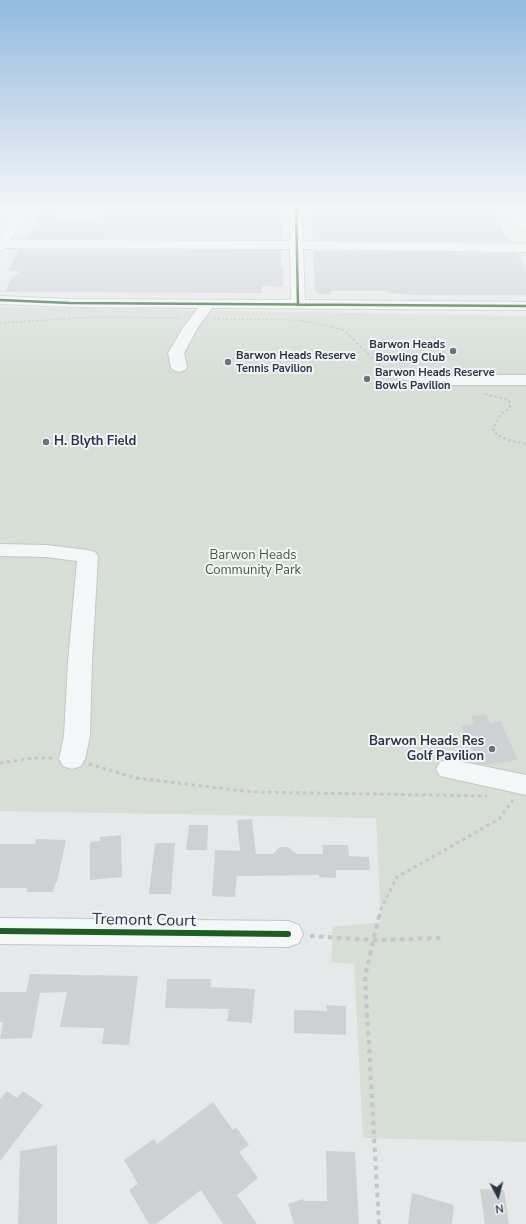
<!DOCTYPE html>
<style>
body{margin:0}
#map{position:relative;width:526px;height:1224px;overflow:hidden;background:#e6e8ea;font-family:"Nunito Sans",sans-serif}
canvas{display:block}
.north{position:absolute;left:478px;top:1176px;width:40px;height:40px;-webkit-text-stroke:3px #f4f6f9;paint-order:stroke;rotate:173deg;font-size:11px;font-weight:700;line-height:16px;text-align:center;color:#2b3445}
.north::after{content:'';display:block;margin:auto;width:14px;height:18px;background:#2b3445;clip-path:polygon(50% 0,100% 100%,50% 72%,0 100%)}
</style>
<div id="map">
<canvas width="526" height="1224"></canvas>
<div class="north">N</div>
</div>
<script>
const context = document.querySelector('canvas').getContext('2d');
context.lineJoin = 'round';
function fillPath(path, color) {
  context.fillStyle = color;
  context.fill(path, 'evenodd');
}
function poly(rows) {
  const path = new Path2D();
  for (const r of rows) {
    path.moveTo(r[0], r[1]);
    for (let i = 2; i < r.length; i += 2) path.lineTo(r[i], r[i + 1]);
  }
  return path;
}
function stroke(path, color, width, dash) {
  context.strokeStyle = color;
  context.lineWidth = width;
  context.lineCap = dash ? 'butt' : 'round';
  context.setLineDash(dash || []);
  context.stroke(path);
}
function write(font, color, halo, rows, align = 'center') {
  context.font = font + ' "Nunito Sans",sans-serif';
  context.lineWidth = 4;
  context.setLineDash([]);
  context.textBaseline = 'middle';
  context.strokeStyle = halo;
  context.fillStyle = color;
  for (const [text, x, y, turn = 0] of rows) {
    context.save();
    context.translate(x, y);
    context.rotate((+turn || 0) * Math.PI / 180);
    context.textAlign = isNaN(turn) ? turn : align;
    if (halo) context.strokeText(text, 0, 0);
    context.fillText(text, 0, 0);
    context.restore();
  }
}
const green = poly([
 [0,307,526,316,526,1142,363,1138,354,964,331,962,333,927,381,922,376,818,0,811]
]);
const building = poly([
 [48,207,63,208,58,219,97,219,102,207,283,207,281,239,26,239,44,208],
 [310,207,493,207,505,236,508,236,511,242,313,240],
 [19,250,281,250,281,269,283,269,283,287,262,286,262,293,5,292,12,278,20,272,8,270],
 [313,251,516,253,519,255,526,272,526,295,417,295,387,293,387,291,331,291,331,294,318,294,318,292,315,292],
 [486,714,490,723,500,721,518,760,483,765,478,763,461,726,474,724,471,716],
 [252,819,256,854,273,854,280,847,288,847,297,854,323,854,322,845,348,845,349,856,369,857,370,870,336,870,336,878,319,877,319,875,237,876,235,897,212,896,215,850,240,851,237,820],
 [189,825,208,825,207,850,186,850],
 [121,835,122,877,90,880,90,842,100,841,100,837],
 [36,839,66,840,57,882,56,882,53,892,26,892,27,888,0,888,0,844,35,844],
 [155,843,175,843,171,894,149,894],
 [30,974,138,976,129,1045,102,1044,104,1028,60,1027,67,992,40,993,32,1038,0,1039,3,1022,0,1022,0,992,26,992],
 [167,979,211,979,210,987,255,989,252,1023,227,1021,229,1009,165,1008],
 [326,1005,346,1006,346,1035,294,1033,294,1010,327,1011],
 [7,1091,17,1098,23,1091,43,1105,0,1161,0,1099],
 [213,1102,233,1130,236,1127,249,1145,239,1152,258,1178,237,1195,257,1224,223,1224,201,1190,156,1224,149,1224,129,1190,138,1184,124,1160,154,1139,157,1144],
 [57,1145,57,1224,18,1224,20,1151],
 [326,1151,355,1152,359,1224,294,1224,288,1204,303,1199,304,1201,327,1201],
 [480,1189,504,1190,509,1224,485,1224],
 [412,1193,454,1205,452,1224,408,1224]
]);
const pathFar3 = poly([
 [214,319,300,320,337,328],
 [0,323,92,317,181,318]
]);
const pathFar2 = poly([
 [332,327,344,330,381,367,390,370],
 [485,394,509,400,510,408,501,414,493,429,497,435,511,441,526,444]
]);
const pathFar1 = poly([
 [0,763,33,758,53,758],
 [89,764,136,778,252,792,487,796],
 [379,917,381,909,397,877,499,819,513,800]
]);
const path = poly([
 [310,936,375,940,443,938],
 [379,1224,365,976,379,916]
]);
const minor = poly([
 [18,207,30,207,10,240,290,241,290,207,302,207,303,241,526,244,526,252,303,249,305,300,526,302,526,310,212,308,197,329,184,353,187,367,185,370,179,372,173,370,171,367,168,353,183,328,198,308,70,307,0,304,0,296,70,299,291,300,290,249,6,248,0,251,0,237,18,207],
 [403,370,426,375,526,375,526,385,426,385,397,378,395,375,397,372,403,370],
 [0,544,46,545,88,550,95,552,98,556,92,662,90,736,85,759,81,766,72,769,63,766,59,759,64,736,68,662,77,561,46,557,0,556,0,544],
 [449,759,526,775,526,795,440,776,436,769,440,762,449,759],
 [0,918,288,921,299,925,303,934,299,943,288,947,0,944,0,918]
]);
const major = poly([
 [510,207,522,207,526,215,526,232,522,231,520,228,510,207]
]);
const cyclewayFar1 = poly([
 [296,207,298,305],
 [0,300,70,303,526,306]
]);
const cycleway = poly([
 [0,931,288,934]
]);
const markers = [
 [453,351,4,"#6c737f"],
 [228,362,4,"#6c737f"],
 [367,379,4,"#6c737f"],
 [46,442,4,"#6c737f"],
 [492,749,4,"#6c737f"]
];
const farPoinames = [
 ["Barwon Heads",445,345,"right"],
 ["Bowling Club",445,358,"right"],
 ["Barwon Heads Reserve",236,356],
 ["Tennis Pavilion",236,369],
 ["Barwon Heads Reserve",375,373],
 ["Bowls Pavilion",375,386]
];
const poiNames = [
 ["H. Blyth Field",54,442],
 ["Barwon Heads Res",484,742,"right"],
 ["Golf Pavilion",484,757,"right"]
];
const parkNames = [
 ["Barwon Heads",253,556],
 ["Community Park",253,571]
];
const nearStreetnames = [
 ["Tremont Court",144,921,1]
];
fillPath(green, '#d6ded6');
fillPath(building, '#ced0d3');
stroke(minor, '#c4c6c8', 2);
stroke(major, '#c2c5c8', 2);
stroke(pathFar3, '#c5c6ca', 1.5, [2, 2]);
stroke(pathFar2, '#c5c6ca', 2, [2.5, 2.5]);
stroke(pathFar1, '#c5c6ca', 3, [3.5, 3.5]);
stroke(path, '#c5c6ca', 4, [4.5, 4.5]);
fillPath(minor, '#f5f6f7');
fillPath(major, '#f8f8f8');
stroke(cyclewayFar1, '#1b5e20', 2.5);
stroke(cycleway, '#1b5e20', 6);
const sky = context.createLinearGradient(0, 0, 0, 378);
sky.addColorStop(0, '#93bae0');
sky.addColorStop(0.55, '#f4f5f6');
sky.addColorStop(1, '#f4f5f600');
context.fillStyle = sky;
context.fillRect(0, 0, 526, 378);
for (const [x, y, r, color] of markers) {
  const dot = new Path2D();
  dot.arc(x, y, r, 0, 2 * Math.PI);
  context.fillStyle = color;
  context.fill(dot);
  stroke(dot, '#f4f6f9', 1.5);
}
write('bold 11px', '#2b3445', '#f4f6f9', farPoinames, 'left');
write('bold 13px', '#2b3445', '#f4f6f9', poiNames, 'left');
write('13px', '#3f6138', '#f4f6f9', parkNames);
write('16px', '#2b3445', '#f4f6f9', nearStreetnames);
</script>
